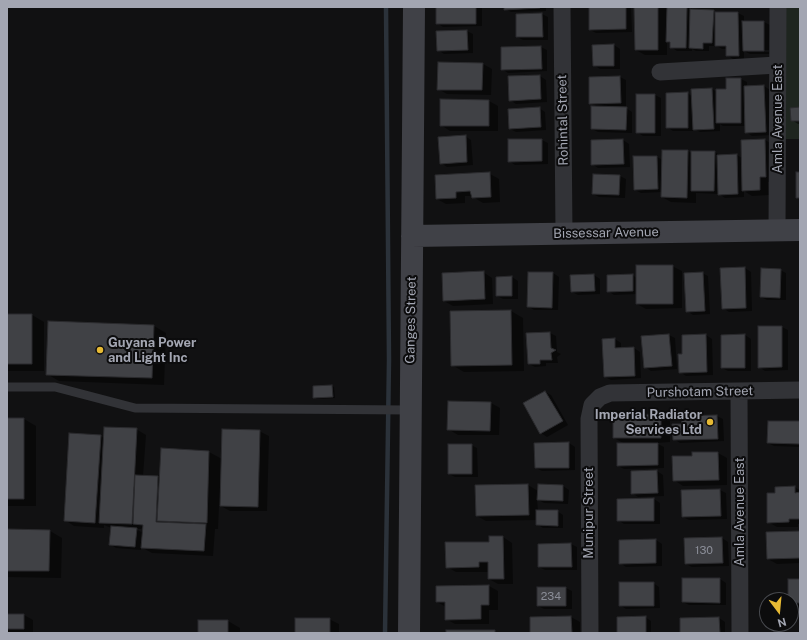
<!DOCTYPE html>
<style>
body{margin:0}
#map{position:relative;width:807px;height:640px;overflow:hidden;background:#111112;font-family:"Public Sans",sans-serif}
canvas{display:block}
.frame{position:absolute;inset:0;border:8px solid #a3a6b2;pointer-events:none}
.north{position:absolute;left:759px;top:592px;width:40px;height:40px;box-sizing:border-box;background:#0c0c0d;border:1px solid #484a4f;border-radius:50%;rotate:164deg;font-size:11px;font-weight:700;line-height:16px;text-align:center;color:#a3a6b2}
.north::after{content:'';display:block;margin:auto;width:14px;height:18px;background:#e7ba34;clip-path:polygon(50% 0,100% 100%,50% 72%,0 100%)}
</style>
<div id="map">
<canvas width="807" height="640"></canvas>
<div class="frame"></div>
<div class="north">N</div>
</div>
<script>
const context = document.querySelector('canvas').getContext('2d');
context.lineJoin = 'round';
function fillPath(path, color) {
  context.fillStyle = color;
  context.fill(path, 'evenodd');
}
function poly(rows) {
  const path = new Path2D();
  for (const r of rows) {
    path.moveTo(r[0], r[1]);
    for (let i = 2; i < r.length; i += 2) path.lineTo(r[i], r[i + 1]);
  }
  return path;
}
function stroke(path, color, width, dash) {
  context.strokeStyle = color;
  context.lineWidth = width;
  context.lineCap = dash ? 'butt' : 'round';
  context.setLineDash(dash || []);
  context.stroke(path);
}
function write(font, color, halo, rows, align = 'center') {
  context.font = font + ' "Public Sans",sans-serif';
  context.lineWidth = 4;
  context.setLineDash([]);
  context.textBaseline = 'middle';
  context.strokeStyle = halo;
  context.fillStyle = color;
  for (const [text, x, y, turn = 0] of rows) {
    context.save();
    context.translate(x, y);
    context.rotate((+turn || 0) * Math.PI / 180);
    context.textAlign = isNaN(turn) ? turn : align;
    if (halo) context.strokeText(text, 0, 0);
    context.fillText(text, 0, 0);
    context.restore();
  }
}
const green = poly([
 [777,7,800,7,800,139,778,139]
]);
const shadow = poly([
 [437,7,482,7,482,26,443,27,437,23],
 [505,7,546,7,546,11,511,12,505,9],
 [590,7,631,7,632,32,596,33,590,30],
 [635,7,692,7,692,10,713,11,717,13,738,13,744,16,744,22,764,22,770,25,770,54,750,54,744,51,744,59,733,59,727,55,727,49,722,49,717,46,709,46,709,51,696,51,692,49,692,51,677,51,671,47,671,44,667,42,667,55,645,55,636,50],
 [748,50,769,50,769,52,748,52],
 [542,14,548,17,548,40,523,40,517,37],
 [467,31,473,34,473,53,444,54,438,50],
 [614,45,620,49,620,69,600,69,594,65,593,46],
 [541,47,547,50,547,71,508,73,502,69],
 [483,64,492,69,491,95,447,94,438,89],
 [540,76,546,80,547,102,516,104,510,100],
 [620,77,626,80,626,106,612,106,612,108,626,108,632,112,632,133,598,132,592,129,598,107,590,103],
 [741,79,747,82,747,87,764,86,770,90,772,135,752,136,746,132,746,126,723,126,720,124,720,131,700,132,694,129,694,131,673,131,667,127,687,93,692,96,692,90,712,89,717,92,727,90],
 [655,95,661,98,661,136,643,136,637,132],
 [441,100,489,101,498,106,498,131,450,131,441,125],
 [539,108,545,112,546,130,516,132,510,129],
 [800,108,800,124,798,124,792,120],
 [465,136,471,140,473,165,447,167,441,163],
 [542,140,548,143,548,164,515,165,509,161],
 [623,140,629,144,630,167,598,168,592,164],
 [765,140,774,145,775,182,768,182,769,195,752,196,744,191,744,197,725,198,719,194,697,193,696,193,696,203,671,202,662,197,662,192,641,193,635,190,634,157,657,157,663,160,663,151,688,151,692,154,715,152,721,156,737,155,742,158],
 [490,174,499,179,500,202,483,203,473,197,473,196,465,196,465,203,446,204,437,199],
 [620,176,626,179,625,198,599,197,593,194],
 [672,266,682,271,682,308,646,309,637,304,637,294,614,295,608,291,632,275,637,278],
 [745,268,751,272,752,311,729,312,723,308],
 [780,270,786,273,786,300,767,300,761,297],
 [483,272,492,278,493,304,453,306,444,301],
 [553,273,559,277,558,310,534,310,528,306],
 [702,273,708,276,710,314,693,315,687,311],
 [594,275,600,279,600,294,578,295,572,292],
 [512,277,518,281,518,299,503,299,497,296,497,278],
 [511,311,523,318,524,371,464,372,452,365],
 [7,315,32,315,44,322,44,371,7,371],
 [154,326,166,333,164,385,59,381,47,374],
 [759,327,782,327,788,330,788,370,765,371,759,367],
 [550,333,556,336,557,352,561,354,557,357,558,363,546,363,546,366,535,367,529,364],
 [669,335,675,338,677,369,651,371,645,367],
 [706,335,712,339,713,375,686,376,680,372,683,355,683,336],
 [745,335,751,339,751,371,728,371,722,368],
 [615,339,621,343,621,349,634,348,640,352,641,378,611,380,605,377],
 [332,386,334,387,335,398,317,399,314,397],
 [545,392,551,395,568,425,547,437,541,433],
 [491,403,500,408,499,435,458,435,448,429],
 [661,415,670,421,670,442,656,443,664,447,664,468,624,469,618,466,625,444,614,438],
 [717,416,723,419,724,441,680,443,674,439,683,425,682,417],
 [7,419,24,419,36,426,36,506,7,506],
 [800,422,800,447,774,446,768,443],
 [136,429,146,435,143,476,158,477,160,478,162,449,209,452,222,459,259,431,269,436,267,511,230,511,219,505,218,529,215,529,213,556,152,553,141,547,141,550,116,548,110,544,112,528,109,527,104,525,104,528,74,526,65,520,100,436,104,438],
 [141,528,143,530,143,533,136,529,141,529],
 [569,443,575,447,575,470,542,471,536,468],
 [471,445,477,448,478,477,455,477,449,474],
 [693,453,718,453,727,458,727,485,683,486,674,480,693,457],
 [657,471,663,475,664,496,638,497,632,493],
 [528,485,538,491,539,485,563,486,569,490,568,504,544,503,537,499,538,511,557,511,563,515,563,528,543,528,537,524,537,520,486,521,477,516,476,486],
 [794,487,800,490,800,524,798,524,798,527,777,527,768,522,776,494],
 [720,490,726,493,727,519,689,520,683,517],
 [654,499,660,503,660,524,624,524,618,520],
 [7,523,7,530,50,531,62,538,61,578,7,577],
 [800,532,800,563,777,564,768,559],
 [490,537,503,537,512,543,513,584,498,584,489,579,489,572,456,572,447,567,490,543],
 [722,538,728,542,729,566,692,567,686,564],
 [656,540,662,544,662,566,626,567,620,563],
 [571,544,577,547,577,570,545,570,539,567],
 [683,579,720,579,726,583,726,605,689,605,683,602],
 [800,580,800,608,798,608,791,604,791,600,789,600],
 [653,583,659,587,660,608,626,609,620,605],
 [489,586,498,591,498,610,489,610,489,624,455,624,446,619,446,607,437,602],
 [566,588,572,591,572,609,544,609,538,606],
 [7,615,24,615,33,620,33,633,7,633],
 [571,617,580,622,580,633,531,633],
 [645,617,651,621,651,633,618,633],
 [719,618,725,622,725,633,681,633,681,619],
 [329,619,339,624,339,633,296,633],
 [228,621,240,628,240,633,199,633]
]);
const stream = poly([
 [385,633,389,360,386,7]
]);
const building = poly([
 [436,7,476,7,476,24,436,24,436,7],
 [504,7,540,7,540,8,504,10,504,7],
 [589,7,626,7,626,29,589,30,589,7],
 [634,7,658,7,658,50,635,50,634,7],
 [667,7,687,7,686,48,670,48,670,42,666,42,667,7],
 [690,9,714,10,712,43,703,43,703,49,689,48,690,9],
 [715,12,738,12,739,56,726,56,726,46,715,46,715,12],
 [542,13,543,37,516,37,516,14,542,13],
 [742,21,764,21,764,51,743,51,742,21],
 [467,30,468,50,437,51,436,31,467,30],
 [614,44,614,66,593,66,592,45,614,44],
 [541,46,542,69,501,70,501,47,541,46],
 [438,62,483,63,482,90,437,90,438,62],
 [540,75,541,99,509,101,508,76,540,75],
 [620,76,621,103,589,104,589,77,620,76],
 [726,78,741,78,741,123,716,123,716,89,726,89,726,78],
 [764,85,766,132,745,133,744,86,764,85],
 [712,88,714,129,693,130,691,89,712,88],
 [688,92,688,128,666,128,666,93,688,92],
 [636,94,655,94,655,133,636,133,636,94],
 [440,99,489,100,489,126,440,126,440,99],
 [591,106,627,107,626,130,591,129,591,106],
 [540,107,541,127,509,129,508,109,540,107],
 [800,107,800,121,791,121,790,108,800,107],
 [466,135,467,162,440,164,438,137,466,135],
 [508,139,542,139,542,161,508,162,508,139],
 [623,139,624,164,591,165,591,140,623,139],
 [765,139,766,177,760,177,760,190,742,191,741,140,765,139],
 [662,150,688,150,687,198,661,197,662,150],
 [691,151,715,151,714,191,691,191,691,151],
 [737,154,738,194,718,195,717,155,737,154],
 [633,156,657,156,658,189,634,190,633,156],
 [490,172,491,197,472,198,470,191,456,192,456,198,436,199,435,175,490,172],
 [796,172,800,172,800,198,796,198,796,172],
 [593,174,620,175,619,195,592,194,593,174],
 [636,265,673,265,673,304,636,304,636,265],
 [745,267,746,308,722,309,720,268,745,267],
 [761,268,781,269,780,298,760,297,761,268],
 [484,271,485,299,443,301,442,273,484,271],
 [528,272,553,272,552,308,527,307,528,272],
 [703,272,705,311,686,312,684,273,703,272],
 [594,274,595,291,571,292,570,275,594,274],
 [633,274,633,291,607,292,607,275,633,274],
 [512,276,512,296,496,296,496,277,512,276],
 [511,310,512,365,451,366,450,311,511,310],
 [7,314,32,314,32,364,7,364,7,314],
 [48,321,154,325,152,378,46,375,48,321],
 [758,326,782,326,782,367,758,368,758,326],
 [550,332,551,348,556,350,551,353,552,360,540,360,540,364,528,364,526,333,550,332],
 [669,334,672,366,644,368,641,336,669,334],
 [706,334,707,372,679,373,678,354,682,354,682,335,706,334],
 [745,334,745,368,721,368,721,335,745,334],
 [615,338,615,348,634,347,635,376,604,377,602,339,615,338],
 [332,385,333,397,313,398,313,386,332,385],
 [545,391,563,421,540,434,523,403,545,391],
 [448,401,491,402,490,431,447,430,448,401],
 [661,414,661,438,613,438,613,415,661,414],
 [717,415,718,439,673,440,672,424,682,424,681,416,717,415],
 [7,418,24,418,24,499,7,499,7,418],
 [768,421,800,421,800,444,767,443,768,421],
 [104,427,137,428,132,524,99,523,104,427],
 [222,429,260,430,258,507,220,506,222,429],
 [69,433,101,435,95,523,64,521,69,433],
 [569,442,569,468,535,468,534,443,569,442],
 [617,443,658,443,658,465,617,466,617,443],
 [448,444,472,444,472,474,448,474,448,444],
 [161,448,209,451,207,523,157,521,161,448],
 [692,452,718,452,719,480,673,481,672,456,692,456,692,452],
 [657,470,658,493,631,494,631,471,657,470],
 [135,475,158,476,156,522,206,524,204,551,141,548,143,525,133,524,135,475],
 [528,484,529,515,476,516,475,485,528,484],
 [538,484,563,485,563,501,537,500,538,484],
 [795,486,795,493,800,492,800,519,789,519,789,522,767,523,767,493,775,493,775,487,795,486],
 [720,489,721,516,682,517,681,490,720,489],
 [654,498,654,521,617,521,617,499,654,498],
 [536,510,558,510,558,526,536,525,536,510],
 [111,526,137,528,135,547,109,545,111,526],
 [7,529,50,530,49,571,7,571,7,529],
 [800,531,800,558,767,559,766,532,800,531],
 [489,536,503,536,504,579,488,579,488,562,479,562,479,567,446,568,445,542,489,542,489,536],
 [722,537,723,563,685,564,684,538,722,537],
 [656,539,656,563,619,564,619,540,656,539],
 [571,543,572,567,538,567,538,544,571,543],
 [682,578,720,578,720,603,682,602,682,578],
 [788,579,800,579,800,603,791,603,791,600,788,600,788,579],
 [619,582,654,582,654,606,619,606,619,582],
 [489,585,489,605,481,605,481,619,445,620,445,602,436,602,436,586,489,585],
 [537,587,566,587,566,606,537,606,537,587],
 [7,614,24,614,24,629,7,629,7,614],
 [571,616,572,633,530,633,530,617,571,616],
 [646,616,646,633,617,633,617,617,646,616],
 [719,617,720,633,680,633,680,618,719,617],
 [295,618,330,618,330,633,295,633,295,618],
 [198,620,228,620,228,633,198,633,198,620],
 [446,630,495,630,495,633,446,633,446,630]
]);
const lane = poly([
 [7,387,55,387,135,408,410,410]
]);
const street = poly([
 [562,7,564,233],
 [660,72,777,65],
 [777,230,778,7],
 [739,392,740,633],
 [590,633,589,419,592,405,600,397,610,393,800,390]
]);
const secondary = poly([
 [412,236,800,230],
 [409,633,414,7]
]);
const markers = [
 [100,350,4,"#e7ba34"],
 [710,422,4,"#e7ba34"]
];
const numberNames = [
 ["130",704,551],
 ["234",551,597]
];
const streetNames = [
 ["Amla Avenue East",778,119,-90],
 ["Rohintal Street",563,120,-91],
 ["Bissessar Avenue",606,233,-1],
 ["Ganges Street",411,320,-89],
 ["Purshotam Street",700,392,-1],
 ["Amla Avenue East",740,512,-90],
 ["Munipur Street",589,513,-90]
];
const poiNames = [
 ["Guyana Power",108,343],
 ["and Light Inc",108,358],
 ["Imperial Radiator",702,415,"right"],
 ["Services Ltd",702,430,"right"]
];
fillPath(green, '#1e251f');
fillPath(shadow, '#0007');
stroke(stream, '#2b323a', 4.5);
fillPath(building, '#404145');
stroke(building, '#2b2b2e', 1);
stroke(lane, '#323337', 9);
stroke(street, '#323337', 17);
stroke(secondary, '#404147', 22);
for (const [x, y, r, color] of markers) {
  const dot = new Path2D();
  dot.arc(x, y, r, 0, 2 * Math.PI);
  context.fillStyle = color;
  context.fill(dot);
  stroke(dot, '#0c0c0d', 1.5);
}
write('11px', '#8a8d97', null, numberNames);
write('13px', '#a3a6b2', '#0c0c0d', streetNames);
write('bold 13px', '#a3a6b2', '#0c0c0d', poiNames, 'left');
</script>
